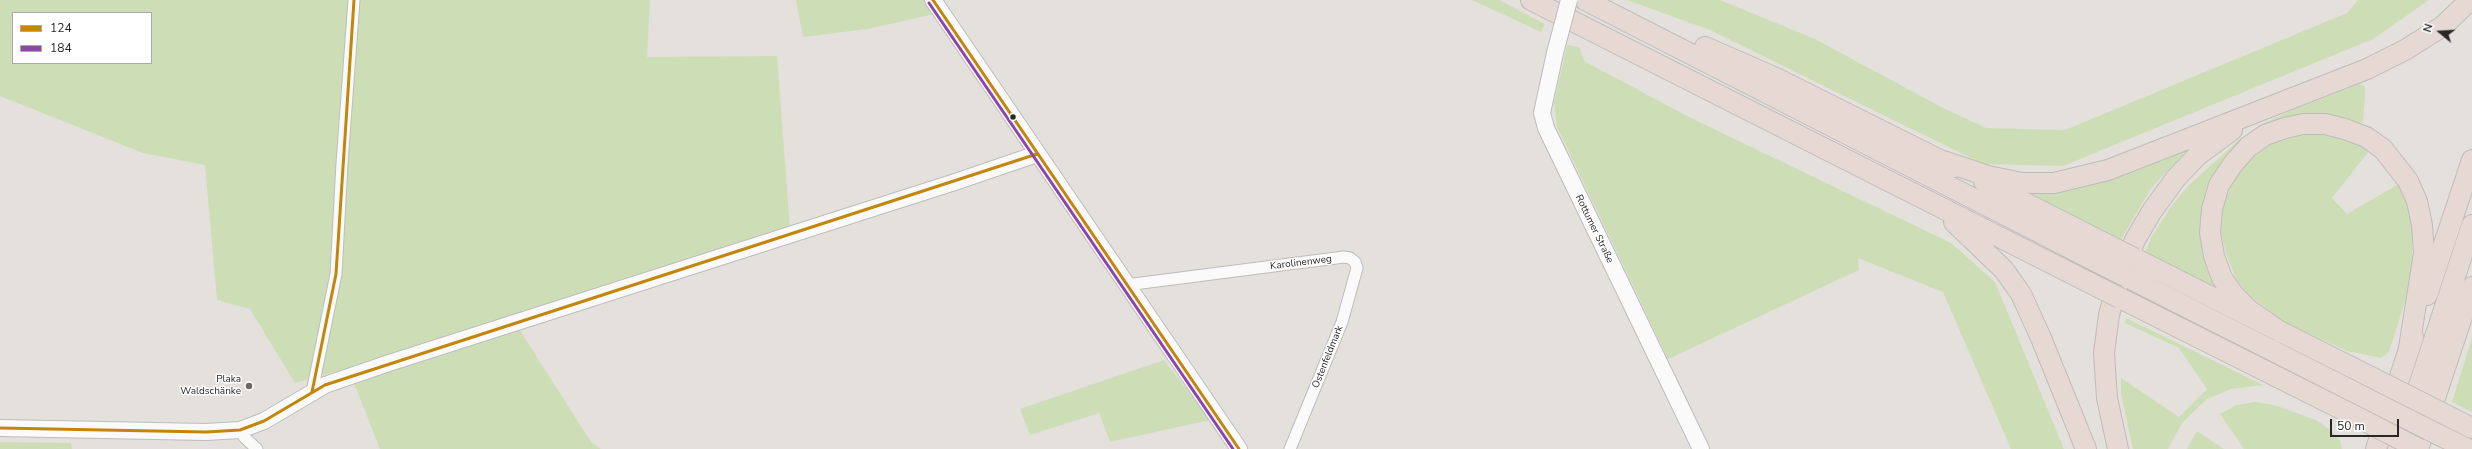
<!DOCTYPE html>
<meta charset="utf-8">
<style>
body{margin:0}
#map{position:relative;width:2472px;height:449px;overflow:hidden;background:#e4e0dc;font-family:"Nunito Sans",sans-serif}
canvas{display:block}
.legend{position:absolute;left:12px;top:12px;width:140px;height:52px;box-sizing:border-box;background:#fff;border:1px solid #a9a9a9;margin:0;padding:5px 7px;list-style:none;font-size:12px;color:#272727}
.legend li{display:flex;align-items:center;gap:8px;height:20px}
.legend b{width:20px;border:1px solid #a9a9a9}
.north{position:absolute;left:2420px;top:12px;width:40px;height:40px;-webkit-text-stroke:3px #fff;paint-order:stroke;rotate:288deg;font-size:11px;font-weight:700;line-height:16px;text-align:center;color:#272727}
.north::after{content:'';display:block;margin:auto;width:14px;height:18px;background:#272727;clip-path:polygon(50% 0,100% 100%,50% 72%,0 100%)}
.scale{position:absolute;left:2330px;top:419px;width:69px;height:18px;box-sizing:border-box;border:2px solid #272727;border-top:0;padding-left:5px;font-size:12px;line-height:14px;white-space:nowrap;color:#272727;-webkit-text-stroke:3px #fff;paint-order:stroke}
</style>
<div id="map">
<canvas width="2472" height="449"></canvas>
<ul class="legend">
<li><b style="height:5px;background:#c3860a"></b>124</li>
<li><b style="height:5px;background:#8e44ad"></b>184</li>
</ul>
<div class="north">N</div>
<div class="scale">50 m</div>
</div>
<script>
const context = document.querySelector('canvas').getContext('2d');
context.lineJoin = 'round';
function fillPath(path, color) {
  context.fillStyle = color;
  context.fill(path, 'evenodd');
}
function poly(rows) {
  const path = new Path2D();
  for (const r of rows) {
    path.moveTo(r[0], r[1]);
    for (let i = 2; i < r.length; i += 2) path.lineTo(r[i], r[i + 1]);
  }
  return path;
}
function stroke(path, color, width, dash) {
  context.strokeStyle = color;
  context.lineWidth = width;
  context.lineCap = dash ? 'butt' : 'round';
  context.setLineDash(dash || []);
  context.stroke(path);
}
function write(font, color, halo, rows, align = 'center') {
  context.font = font + ' "Nunito Sans",sans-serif';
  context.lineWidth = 3;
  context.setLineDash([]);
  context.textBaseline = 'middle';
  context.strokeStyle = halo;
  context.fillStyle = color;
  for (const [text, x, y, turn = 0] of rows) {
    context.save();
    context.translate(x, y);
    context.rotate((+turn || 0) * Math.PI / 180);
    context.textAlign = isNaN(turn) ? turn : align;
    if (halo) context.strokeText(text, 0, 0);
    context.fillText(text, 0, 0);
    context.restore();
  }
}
const green = poly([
 [0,0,650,0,647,57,777,56,790,229,512,318,591,442,601,449,380,449,348,368,295,383,250,309,217,300,205,165,143,153,0,96],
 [13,13,151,13,151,63,13,63],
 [796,0,924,0,934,14,868,29,803,37],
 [1472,0,1499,0,1545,24,1541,32],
 [1627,0,1720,0,1815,39,1943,108,1986,128,2065,130,2347,13,2358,0,2429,0,2373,39,2063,166,1983,164,1710,30],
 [1567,45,1579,47,1584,61,1689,117,1951,243,1995,282,2064,449,2011,449,1943,292,1858,258,1859,270,1668,359,1557,127,1554,103],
 [2359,84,2365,86,2365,96,2363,121,2359,125,2303,118,2211,184,2224,293,2145,253,2151,238,2173,204,2190,184,2241,138,2261,125,2288,112],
 [2300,132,2322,132,2357,142,2369,151,2332,198,2347,214,2399,184,2405,192,2412,224,2412,279,2389,352,2381,358,2347,351,2284,322,2248,294,2236,279,2227,256,2221,234,2222,208,2232,178,2249,156,2280,137],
 [2199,142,2166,172,2150,190,2119,243,2013,185],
 [2126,318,2263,385,2231,389,2207,399,2182,423,2168,449,2133,449,2121,394,2121,378,2179,417,2207,389,2179,348,2125,323],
 [2472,338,2472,412,2452,402],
 [1164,360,1210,420,1110,442,1099,413,1030,435,1020,409],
 [2255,402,2274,405,2316,420,2331,430,2340,441,2342,449,2244,449,2220,414,2236,405],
 [2197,431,2224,449,2187,449],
 [0,442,71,443,72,449,0,449]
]);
const street = poly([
 [1126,285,1344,257,1350,258,1355,262,1357,268,1342,322,1290,449],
 [312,392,336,274,342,163,354,0],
 [240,430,244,437,257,449]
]);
const secondary = poly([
 [933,0,1239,449],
 [1555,53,1542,113,1546,128,1701,449],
 [0,428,206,432,240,430,264,421,325,385,386,364,955,182,1037,154]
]);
const highway = poly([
 [1531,0,2102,289],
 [1585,0,2109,268],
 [1705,47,1776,78,1954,167],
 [1943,161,1988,176,2022,183,2054,183,2108,170,2367,69,2405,50,2443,26,2470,0],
 [1984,182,2116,249],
 [1954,222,2004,270,2021,294,2041,338,2086,449],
 [2134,258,2373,378],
 [2127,277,2366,398],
 [2427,295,2472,160],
 [2120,298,2359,418],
 [2282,333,2249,310,2233,294,2222,278,2214,256,2210,233,2212,209,2219,185,2233,164,2248,147,2265,135,2285,128,2303,124,2325,124,2345,129,2366,137,2383,149,2408,181,2417,201,2422,225,2424,253,2409,348],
 [2444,414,2472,428],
 [2437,434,2468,449],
 [2118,449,2107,398,2104,353,2109,315,2116,287,2135,240,2152,211,2176,178,2197,156,2232,130],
 [2376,449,2413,337],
 [2398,449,2472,225],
 [2418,449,2472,287]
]);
const secondaryBridge = poly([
 [1555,53,1569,0]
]);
const highwayBridge = poly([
 [2116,249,2134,258],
 [2109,268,2127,277],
 [2102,289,2120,298],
 [2373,378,2444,414],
 [2366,398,2437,434],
 [2359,418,2419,449]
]);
const bus1 = poly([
 [933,0,1239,449],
 [312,392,336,274,354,0],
 [0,428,206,432,240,430,264,421,325,385,1037,154]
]);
const bus2 = poly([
 [929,3,1233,449]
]);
const markers = [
 [1013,117,3.5,"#272727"],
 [249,386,4,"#696866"]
];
const streetNames = [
 ["Rottumer Straße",1594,229,64],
 ["Karolinenweg",1301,263,-7],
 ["Ostenfeldmark",1328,357,-68]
];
const poiNames = [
 ["Plaka",241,380],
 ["Waldschänke",241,392]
];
fillPath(green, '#cddeb7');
stroke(street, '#bebdbd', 13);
stroke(secondary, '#bebdbd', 18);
stroke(highway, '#bebcbb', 22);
stroke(street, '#fbfafa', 11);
stroke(secondary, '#fbfafa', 16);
stroke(highway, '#e6d8d2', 20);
stroke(secondaryBridge, '#bebdbd', 18, []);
stroke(highwayBridge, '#bebcbb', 22, []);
stroke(secondaryBridge, '#fbfafa', 16);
stroke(highwayBridge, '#e6d8d2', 20);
stroke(bus1, '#c3860a', 3);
stroke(bus2, '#8e44ad', 3);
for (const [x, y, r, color] of markers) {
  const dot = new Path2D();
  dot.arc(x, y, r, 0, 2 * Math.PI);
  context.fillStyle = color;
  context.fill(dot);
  stroke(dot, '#fff', 1.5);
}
write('10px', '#272727', '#fff', streetNames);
write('10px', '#272727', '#fff', poiNames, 'right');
</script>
